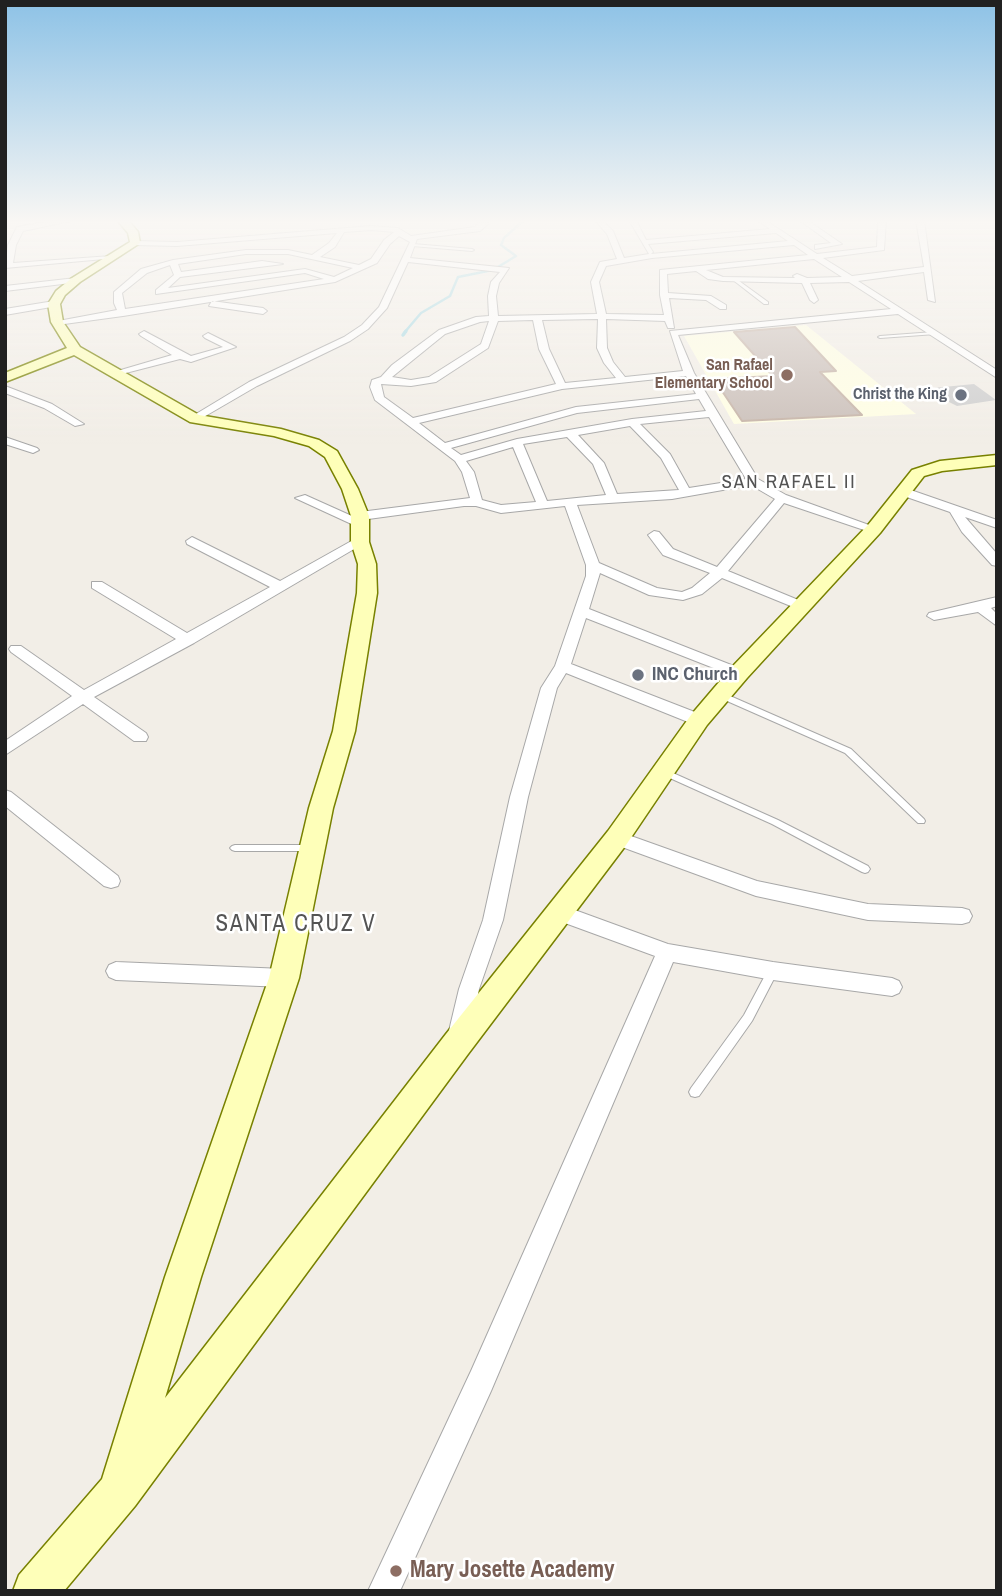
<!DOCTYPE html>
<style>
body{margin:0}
#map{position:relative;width:1002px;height:1596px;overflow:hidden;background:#f2eee7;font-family:"Archivo Narrow",sans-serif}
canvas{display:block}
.frame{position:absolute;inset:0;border:7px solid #212121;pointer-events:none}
</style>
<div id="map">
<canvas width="1002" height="1596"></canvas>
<div class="frame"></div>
</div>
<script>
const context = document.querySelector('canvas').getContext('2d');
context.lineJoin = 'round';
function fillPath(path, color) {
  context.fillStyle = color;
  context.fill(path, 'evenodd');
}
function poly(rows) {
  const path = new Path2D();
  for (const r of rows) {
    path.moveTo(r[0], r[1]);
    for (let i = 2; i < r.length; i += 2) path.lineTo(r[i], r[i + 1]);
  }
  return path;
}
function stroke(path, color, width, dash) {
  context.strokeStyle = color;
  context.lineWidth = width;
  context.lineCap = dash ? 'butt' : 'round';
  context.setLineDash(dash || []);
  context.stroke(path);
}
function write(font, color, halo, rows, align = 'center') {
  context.font = font + ' "Archivo Narrow",sans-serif';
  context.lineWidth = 5;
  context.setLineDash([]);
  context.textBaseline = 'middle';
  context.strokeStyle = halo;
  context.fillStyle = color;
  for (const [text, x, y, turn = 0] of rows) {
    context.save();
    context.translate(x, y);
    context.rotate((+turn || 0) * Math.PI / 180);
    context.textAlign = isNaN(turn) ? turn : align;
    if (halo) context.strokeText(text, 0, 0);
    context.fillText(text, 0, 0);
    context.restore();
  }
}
const education = poly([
 [806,325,916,414,734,424,684,336]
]);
const religious = poly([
 [974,384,996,400,957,406,923,389]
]);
const streamFar1 = poly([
 [404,333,421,313,450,296,458,277,493,270,516,256,501,245,504,238,524,220]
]);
const stream = poly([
 [403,335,406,331]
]);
const building = poly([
 [795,327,836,371,820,372,862,415,742,421,714,379,773,376,734,332,795,327]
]);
const lane = poly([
 [413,244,472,249,474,250,472,251,412,246,413,244],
 [733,278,735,278,768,302,768,304,764,304,733,280,733,278],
 [934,332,936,333,936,334,880,338,878,337,880,336,934,332],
 [721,692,851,749,924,819,925,821,924,823,918,823,845,753,718,697,717,695,721,692],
 [664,769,778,820,868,866,870,869,868,872,865,873,862,872,772,824,661,774,660,772,664,769],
 [235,845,311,845,314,846,316,848,314,850,311,851,235,851,232,850,230,848,232,846,235,845],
 [773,967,777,968,778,971,752,1021,699,1096,695,1097,691,1096,689,1092,691,1088,744,1015,769,968,773,967]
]);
const street = poly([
 [58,220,75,220,23,231,16,245,13,263,111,256,115,258,5,268,8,245,17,227,58,220],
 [480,220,488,220,488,224,480,231,417,239,410,258,509,268,499,283,496,296,498,316,597,314,591,282,600,262,617,259,607,234,595,220,602,220,613,231,624,258,649,254,629,220,636,220,646,240,770,229,757,220,765,220,817,254,877,247,878,220,886,220,884,250,823,258,852,276,924,267,916,220,924,220,935,302,928,300,924,272,858,281,997,370,997,378,898,314,678,335,694,373,758,479,786,495,880,529,878,532,870,532,784,503,728,571,808,604,810,607,803,611,722,578,702,594,683,600,649,595,600,573,589,609,744,670,747,673,744,676,734,676,586,618,571,664,705,716,707,720,699,725,693,724,566,673,557,688,528,797,503,920,479,989,470,1035,467,1042,459,1045,451,1042,448,1035,459,989,483,920,510,797,541,688,555,666,586,576,586,565,565,506,501,513,476,506,464,506,361,520,364,523,358,527,295,498,305,495,354,517,360,512,470,498,462,472,455,461,375,400,370,387,372,380,381,377,392,365,439,330,476,317,489,316,488,296,491,282,500,272,408,262,387,308,368,329,350,341,257,386,195,422,191,421,191,417,249,382,344,337,362,325,379,307,410,242,399,236,390,244,377,263,335,282,123,316,57,325,53,322,117,310,114,303,114,292,141,269,173,260,246,250,288,250,312,255,329,243,337,233,177,246,132,245,135,241,177,242,371,226,398,228,411,236,475,227,480,220],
 [371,230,394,232,384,240,371,259,359,265,320,257,335,247,344,232,371,230],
 [776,233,788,241,651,254,653,252,648,244,776,233],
 [794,245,808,255,660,270,660,295,664,315,606,314,599,282,606,266,652,258,794,245],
 [246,254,288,254,353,268,334,277,305,269,168,288,180,277,283,264,262,261,181,272,178,264,246,254],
 [814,259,842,277,807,278,797,274,793,276,795,278,723,277,706,270,814,259],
 [170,265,174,275,156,290,156,294,305,273,324,279,125,309,122,293,147,273,170,265],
 [696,271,708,279,723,281,802,283,810,300,814,303,818,300,810,283,849,282,891,309,670,331,683,371,625,377,613,362,607,348,606,319,665,321,668,328,674,328,669,298,706,300,720,309,726,309,726,305,711,296,668,293,667,274,696,271],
 [598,319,597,348,604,363,616,378,565,383,549,349,542,320,598,319],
 [533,320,539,349,556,384,413,418,384,397,381,384,411,386,436,382,488,348,498,321,533,320],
 [489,321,481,344,429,377,411,380,392,377,445,334,480,322,489,321],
 [686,376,696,394,576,407,445,443,419,423,562,389,686,376],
 [699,399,706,411,632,419,517,439,461,455,451,448,577,413,699,399],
 [709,417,746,479,689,488,670,454,640,424,709,417],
 [630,426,661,458,679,490,617,494,604,463,578,435,630,426],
 [567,437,593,464,606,495,547,501,523,444,567,437],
 [513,447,536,502,501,505,482,500,474,472,466,461,513,447],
 [751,485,775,499,717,567,673,549,659,532,654,531,648,535,663,555,710,573,692,588,682,592,657,588,599,563,577,505,672,499,751,485],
 [799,220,807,220,842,244,815,249,815,245,831,243,799,220],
 [76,278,79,282,5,291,5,286,76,278],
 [54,301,57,306,5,315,5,309,54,301],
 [212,301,263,308,267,311,263,314,209,306,212,301],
 [144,331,191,356,223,347,205,338,203,336,208,333,236,347,191,362,180,359,114,376,114,372,172,355,141,336,139,334,144,331],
 [5,386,52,404,84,424,75,426,44,408,5,393,5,386],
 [5,437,37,448,39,450,33,453,5,444,5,437],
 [902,487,997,520,997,528,965,517,997,554,997,566,992,565,962,532,950,512,898,494,898,488,902,487],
 [192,537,280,581,355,539,360,538,366,542,194,643,94,697,146,733,148,737,146,741,134,741,83,704,5,755,5,741,72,696,11,652,9,649,11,646,21,646,84,690,176,639,92,588,92,582,102,582,187,633,270,587,187,544,186,541,192,537],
 [997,597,997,606,991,608,997,614,997,626,978,612,934,620,927,616,929,613,997,597],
 [5,790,11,792,118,876,120,881,118,886,111,888,104,886,5,806,5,790],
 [617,831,757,881,868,904,962,908,969,910,972,916,969,922,962,924,868,920,756,896,611,843,608,838,611,833,617,831],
 [561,905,668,944,773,962,892,978,899,981,902,987,899,993,892,996,773,980,673,962,491,1391,400,1591,368,1591,471,1371,655,956,554,919,551,913,554,907,561,905],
 [116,962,284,969,291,972,294,978,291,984,284,987,116,980,109,977,106,971,109,965,116,962]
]);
const secondary = poly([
 [117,220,128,220,138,232,140,243,80,282,65,295,60,304,63,322,80,347,199,415,281,429,319,440,337,451,358,489,369,516,369,542,376,564,377,593,355,731,333,808,299,978,201,1277,165,1398,446,1034,608,831,691,715,731,668,868,525,912,470,940,461,997,455,997,465,942,471,924,476,880,533,747,678,707,725,626,845,468,1054,135,1506,64,1591,13,1591,19,1575,102,1479,165,1277,269,978,309,808,333,731,357,593,358,564,351,542,351,516,342,489,325,457,309,446,274,436,190,422,74,355,5,382,5,373,67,348,51,322,48,304,56,291,72,278,130,242,128,233,117,220]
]);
const markers = [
 [787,375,7,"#8d6e63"],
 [961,395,7,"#6b7280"],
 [638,675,7,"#6b7280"],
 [396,1571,7,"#8d6e63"]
];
const farEducationnames = [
 ["San Rafael",773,366],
 ["Elementary School",773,384]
];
const farWorshipnames = [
 ["Christ the King",947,395]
];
const farQuarternames = [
 ["SAN RAFAEL II",789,483]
];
const worshipNames = [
 ["INC Church",652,675]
];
const quarterNames = [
 ["SANTA CRUZ V",296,925]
];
const nearEducationnames = [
 ["Mary Josette Academy",410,1571]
];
fillPath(education, '#fffee4');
fillPath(religious, '#cfcfcf');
stroke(streamFar1, '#a4d8e3', 2.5);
stroke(stream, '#a4d8e3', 3.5);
fillPath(building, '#cbc0ba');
stroke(building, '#c6b4a8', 2);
stroke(lane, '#a8a8a8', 2);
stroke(street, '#a8a8a8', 2);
stroke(secondary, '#788100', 3);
fillPath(lane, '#fff');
fillPath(street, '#fff');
fillPath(secondary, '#feffb9');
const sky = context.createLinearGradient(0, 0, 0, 444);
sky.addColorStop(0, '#8dc2e6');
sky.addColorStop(0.5, '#f9f7f4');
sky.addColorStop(1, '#f9f7f400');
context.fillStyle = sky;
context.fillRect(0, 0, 1002, 444);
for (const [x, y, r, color] of markers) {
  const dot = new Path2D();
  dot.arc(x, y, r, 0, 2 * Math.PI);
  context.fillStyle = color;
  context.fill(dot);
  stroke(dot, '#fff', 2.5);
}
write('bold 16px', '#785e54', '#fff', farEducationnames, 'right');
write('bold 16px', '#5b616d', '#fff', farWorshipnames, 'right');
context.letterSpacing = '2px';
write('19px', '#545454', '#fff', farQuarternames);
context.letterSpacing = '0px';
write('bold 19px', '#5b616d', '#fff', worshipNames, 'left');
context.letterSpacing = '2px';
write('23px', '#545454', '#fff', quarterNames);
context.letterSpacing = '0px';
write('bold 23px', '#785e54', '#fff', nearEducationnames, 'left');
</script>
